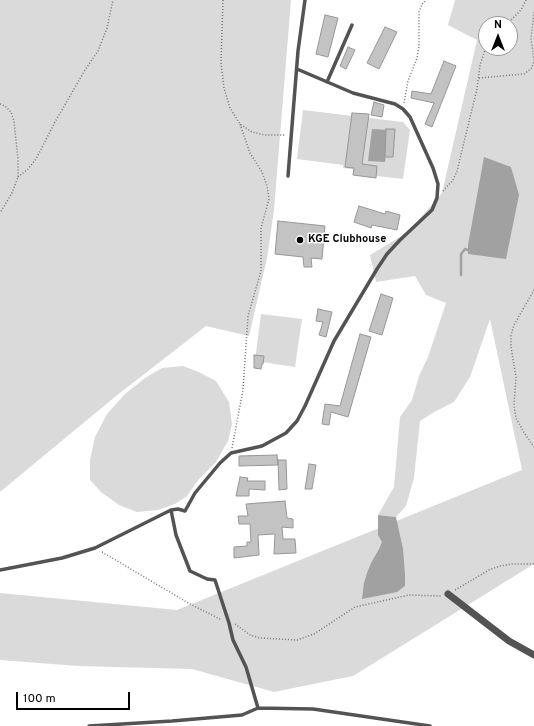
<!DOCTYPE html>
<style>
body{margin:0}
#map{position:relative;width:534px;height:726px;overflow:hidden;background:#fff;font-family:Overpass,sans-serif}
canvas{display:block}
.north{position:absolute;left:478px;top:16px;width:40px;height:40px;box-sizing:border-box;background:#fff;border:1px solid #999;border-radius:50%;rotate:0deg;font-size:11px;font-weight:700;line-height:16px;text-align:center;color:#000}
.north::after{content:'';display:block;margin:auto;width:14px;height:18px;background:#000;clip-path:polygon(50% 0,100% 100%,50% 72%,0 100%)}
.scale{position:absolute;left:16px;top:692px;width:114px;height:18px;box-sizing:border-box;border:2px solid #000;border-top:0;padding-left:5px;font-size:12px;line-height:14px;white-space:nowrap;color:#000;-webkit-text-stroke:3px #fff;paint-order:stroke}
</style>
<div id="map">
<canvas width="534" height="726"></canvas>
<div class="north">N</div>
<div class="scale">100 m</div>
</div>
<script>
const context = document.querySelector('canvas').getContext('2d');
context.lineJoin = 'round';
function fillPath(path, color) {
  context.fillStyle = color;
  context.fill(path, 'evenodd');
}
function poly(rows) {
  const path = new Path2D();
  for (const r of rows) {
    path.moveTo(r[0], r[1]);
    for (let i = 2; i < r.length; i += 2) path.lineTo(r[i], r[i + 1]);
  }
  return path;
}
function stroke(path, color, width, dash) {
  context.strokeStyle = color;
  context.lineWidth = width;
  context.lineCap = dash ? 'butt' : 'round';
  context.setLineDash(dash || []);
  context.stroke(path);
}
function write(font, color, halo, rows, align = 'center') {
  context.font = font + ' Overpass,sans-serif';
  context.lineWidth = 3;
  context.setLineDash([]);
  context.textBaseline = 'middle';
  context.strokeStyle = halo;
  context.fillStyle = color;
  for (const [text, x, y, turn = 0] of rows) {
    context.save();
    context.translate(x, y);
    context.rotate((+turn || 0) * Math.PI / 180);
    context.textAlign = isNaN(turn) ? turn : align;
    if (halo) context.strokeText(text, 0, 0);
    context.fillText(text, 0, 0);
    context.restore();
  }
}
const green = poly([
 [0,0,291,0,274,210,267,258,249,336,206,326,116,396,0,492],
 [455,0,534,0,534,564,353,676,274,692,192,669,78,666,0,660,0,593,177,610,522,470,490,319,470,377,454,402,434,412,420,421,414,478,406,506,396,517,378,515,394,487,400,417,412,400,419,376,428,357,446,303,426,295,415,276,376,282,370,255,408,232,442,193,477,40,448,25],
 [486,24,510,24,510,48,486,48],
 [303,110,403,122,410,130,403,179,360,174,360,170,343,168,343,165,297,159],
 [261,314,302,319,295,367,255,361],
 [183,366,199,372,216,381,229,402,232,424,228,441,216,462,199,479,187,496,175,504,158,510,137,512,119,505,101,492,90,480,90,460,95,437,107,414,125,394,145,378,162,368]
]);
const water = poly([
 [372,129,389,130,385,162,368,161],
 [484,157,511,167,519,195,506,259,468,254,468,245],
 [378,515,396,517,403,549,405,574,405,586,397,592,362,599,364,583,367,573,371,563,379,549,382,542,378,535]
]);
const stream = poly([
 [461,275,461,254,465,249,468,250]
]);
const building = poly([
 [325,15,338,18,328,57,316,54,325,15],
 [385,27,397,32,379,69,367,63,385,27],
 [348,47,355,50,346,69,340,66,348,47],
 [444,61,456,66,432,127,425,124,434,103,411,98,412,91,431,94,444,61],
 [374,102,384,105,382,117,371,115,374,102],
 [352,113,369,114,362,164,377,166,376,178,353,175,354,168,345,167,352,113],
 [386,129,395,129,393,157,385,157,386,129],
 [359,206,385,214,386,211,400,215,397,230,372,225,371,228,354,222,359,206],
 [278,221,325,226,322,259,311,258,312,267,304,267,303,257,275,254,278,221],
 [381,294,393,298,382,335,369,331,381,294],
 [318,309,332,312,326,337,319,335,323,322,316,321,318,309],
 [360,334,371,337,348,417,331,412,329,425,322,424,325,404,340,406,360,334],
 [254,355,264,356,263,364,262,364,261,369,254,368,254,355],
 [277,455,278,465,239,466,239,456,277,455],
 [278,460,286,460,287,489,279,490,278,460],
 [309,464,316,465,312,489,305,489,309,464],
 [240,477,248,478,247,481,265,481,265,490,249,489,249,496,236,496,240,477],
 [285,501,287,518,293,519,293,528,282,527,283,539,295,539,296,553,274,554,275,534,258,535,259,555,234,558,234,547,247,546,247,542,251,542,250,524,239,524,238,516,248,516,246,504,285,501]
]);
const path = poly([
 [223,0,221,62,224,88,230,108,240,124,252,132,265,135,285,135],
 [507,24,521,10,526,0],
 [479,78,524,74,532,68,534,60,531,39,534,12],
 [404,103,408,81,417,58,419,46,419,12,422,4,427,0],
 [0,104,5,106,11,112,14,121,18,159,18,177,12,193,0,213],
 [18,177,28,169,36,159,55,122,85,70,98,51,107,28,113,0],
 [443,191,453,180,457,171,477,89,480,65,486,47],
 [534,290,514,325,511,335,511,347,516,377,514,406,516,418,523,431,534,447],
 [232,448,243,390,248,316,261,271,261,228,269,199,267,186,262,172,250,153,240,124],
 [102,552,190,604,222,620],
 [455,590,489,570,500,566,512,564,534,564],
 [235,624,250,635,260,638,297,640,314,634,355,607,409,595,441,596]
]);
const lane = poly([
 [327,82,352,25],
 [288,176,298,51,305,0],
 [171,510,176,535,190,571,207,579,215,580,229,623,233,640,246,667,258,708],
 [0,570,62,558,95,548,171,510,178,509,185,511,195,493,220,463,231,453,262,446,286,433,297,421,305,406,334,341,377,269,387,254,400,240,432,210,437,198,438,184,433,168,410,117,403,109,395,104,353,93,297,69],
 [89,726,172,721,242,715,258,708,313,709,430,726]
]);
const street = poly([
 [448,594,509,641,534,655]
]);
const markers = [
 [300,240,4,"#000"]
];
const poiNames = [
 ["KGE Clubhouse",308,240]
];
fillPath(green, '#dadada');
fillPath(water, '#a1a1a1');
stroke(stream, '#a1a1a1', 2.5);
fillPath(building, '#c3c3c3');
stroke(building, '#979797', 1);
stroke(path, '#757575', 1.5, [1, 2]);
stroke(lane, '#535353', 3.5);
stroke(street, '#535353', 7);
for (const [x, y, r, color] of markers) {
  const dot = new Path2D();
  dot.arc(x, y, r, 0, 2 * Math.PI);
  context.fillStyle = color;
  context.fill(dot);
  stroke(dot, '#fff', 1.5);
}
write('bold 11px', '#000', '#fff', poiNames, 'left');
</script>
